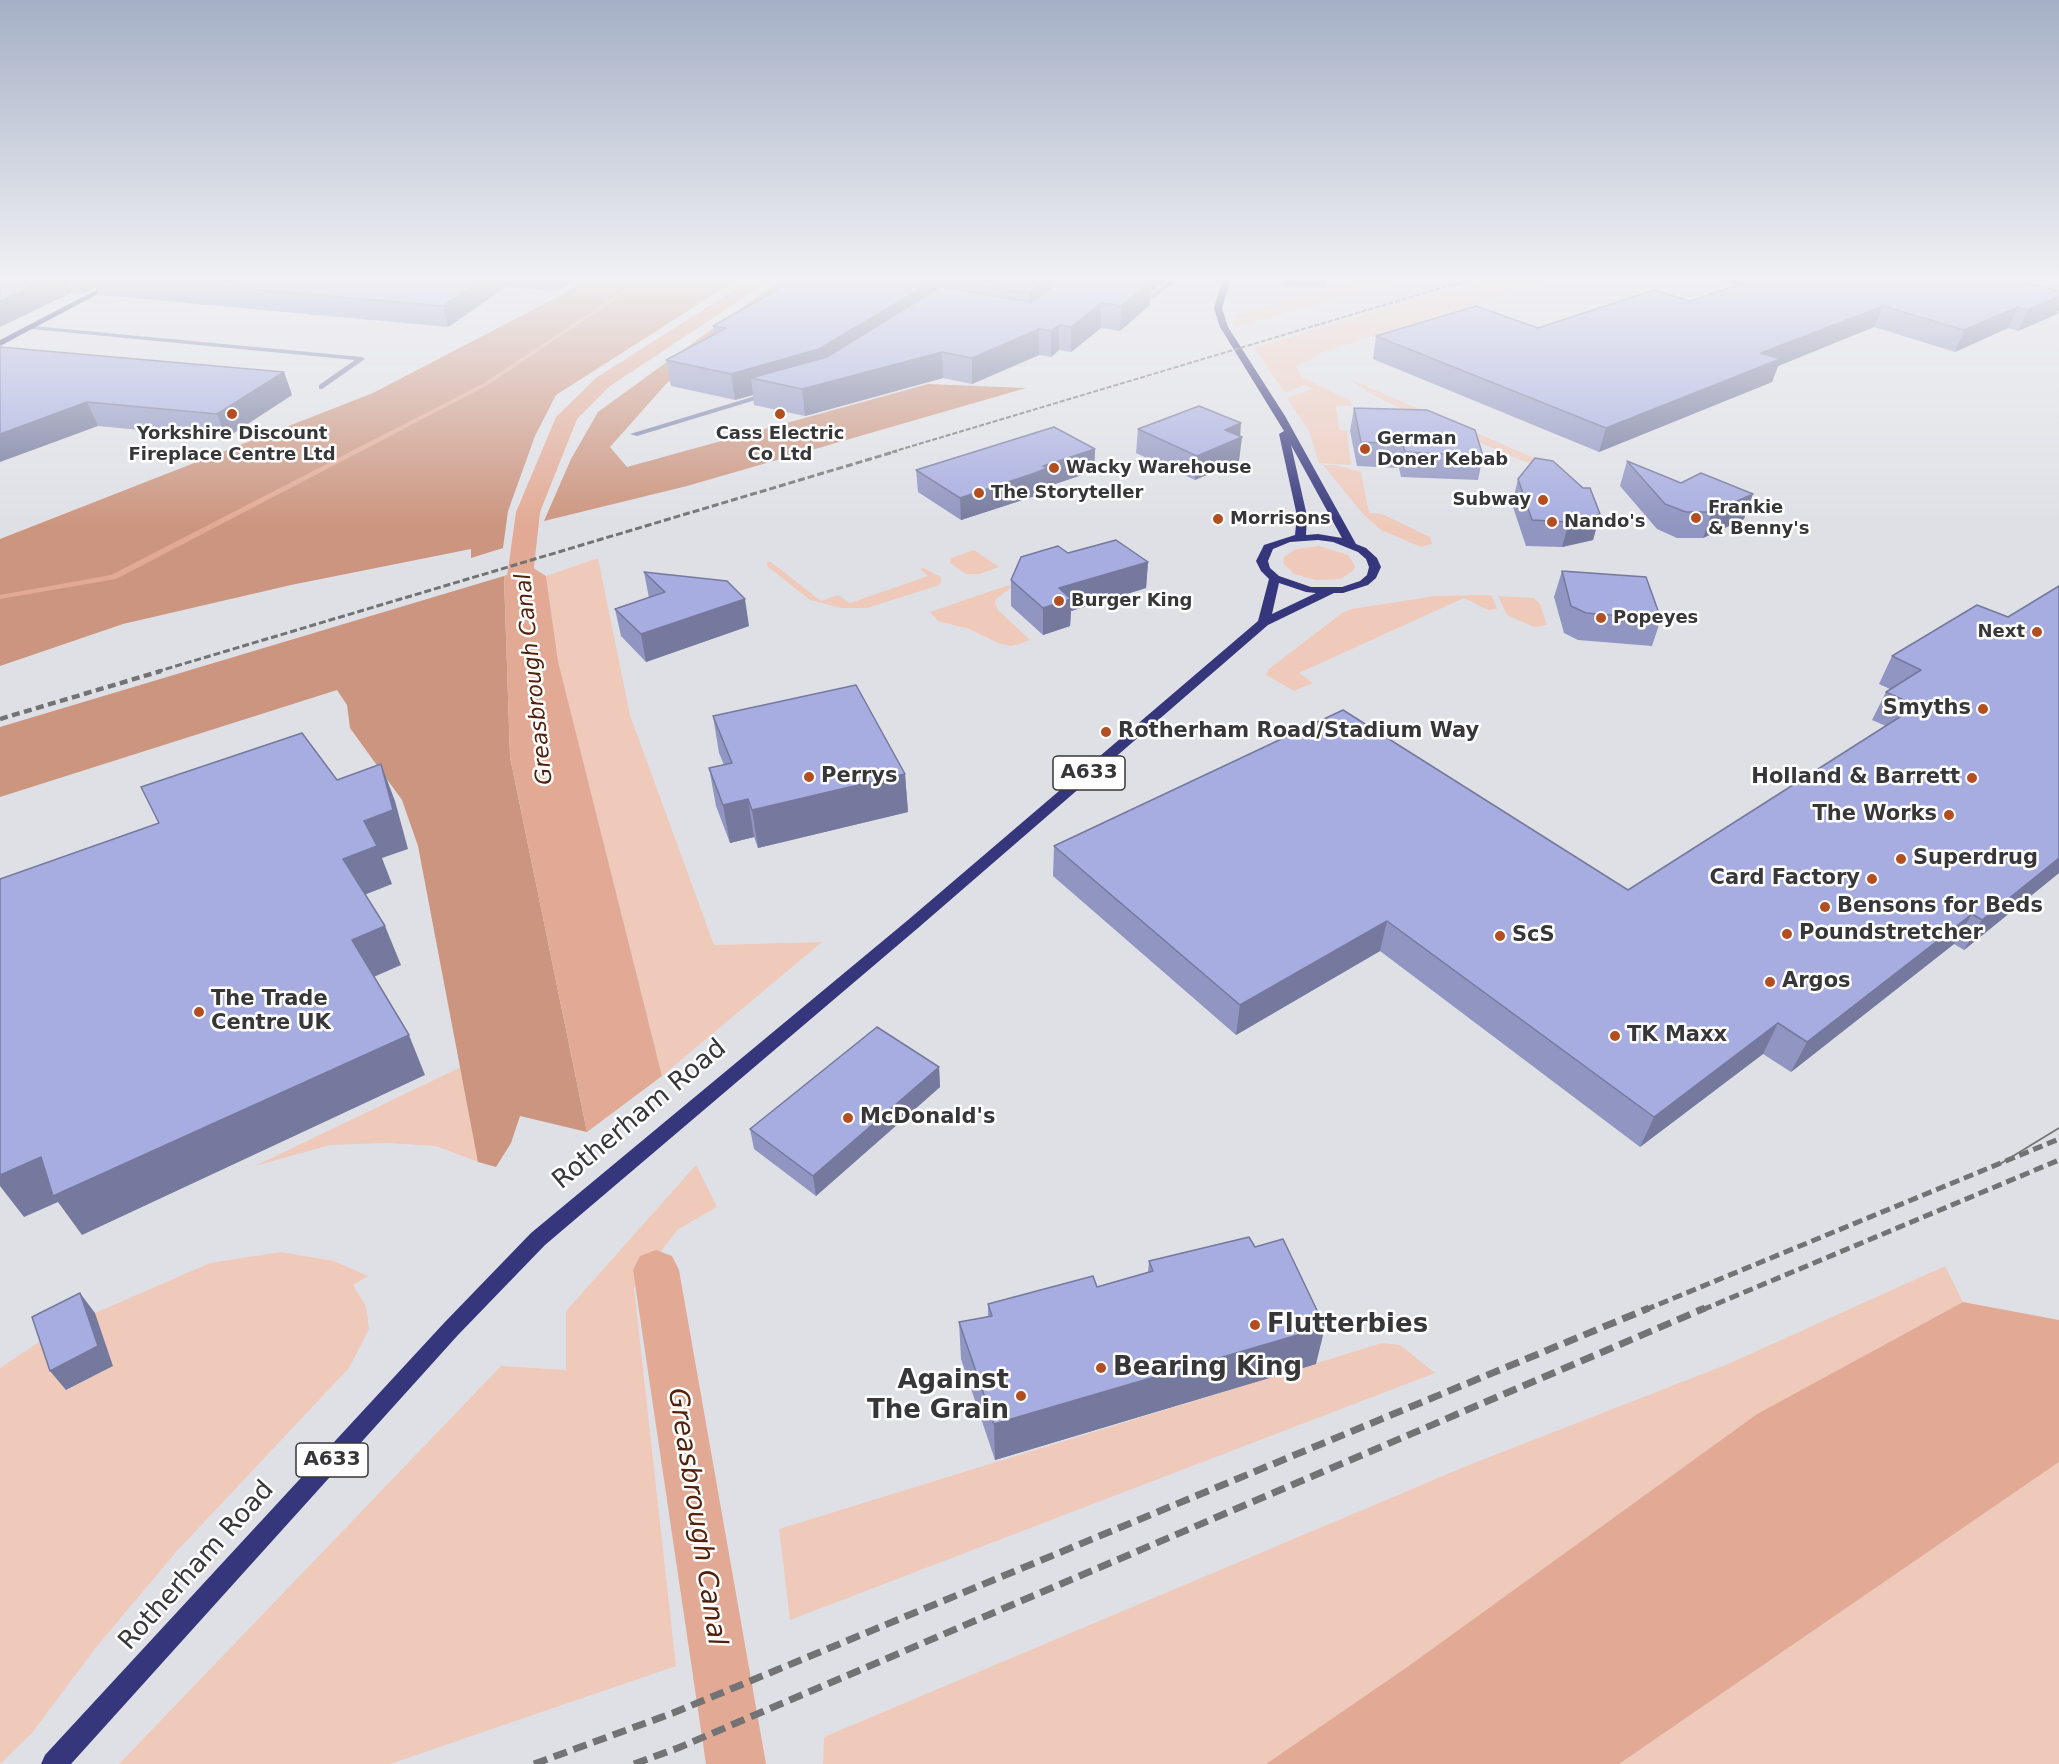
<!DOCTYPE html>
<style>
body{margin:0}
canvas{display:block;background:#dfe0e6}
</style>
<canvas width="2059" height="1764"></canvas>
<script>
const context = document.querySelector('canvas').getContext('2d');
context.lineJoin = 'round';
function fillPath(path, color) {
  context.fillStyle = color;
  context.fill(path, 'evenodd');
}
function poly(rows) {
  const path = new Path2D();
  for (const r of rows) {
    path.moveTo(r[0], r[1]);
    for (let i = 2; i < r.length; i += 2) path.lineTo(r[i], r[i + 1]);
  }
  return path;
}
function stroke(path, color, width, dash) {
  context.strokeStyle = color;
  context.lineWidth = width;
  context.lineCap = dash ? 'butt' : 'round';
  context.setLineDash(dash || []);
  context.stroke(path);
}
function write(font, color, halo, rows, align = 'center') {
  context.font = font + ' "DejaVu Sans",sans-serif';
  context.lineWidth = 5;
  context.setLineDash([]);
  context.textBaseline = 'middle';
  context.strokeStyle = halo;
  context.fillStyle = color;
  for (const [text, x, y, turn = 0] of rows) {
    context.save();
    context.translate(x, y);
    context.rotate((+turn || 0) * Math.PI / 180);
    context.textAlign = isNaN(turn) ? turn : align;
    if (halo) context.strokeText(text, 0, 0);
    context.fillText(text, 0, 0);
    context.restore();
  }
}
const green = poly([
 [1366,279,1404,279,1235,327,1233,316],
 [1486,279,1552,279,1317,354,1312,359,1296,366,1302,377,1351,401,1352,406,1336,406,1339,430,1347,431,1351,465,1319,463,1309,431,1287,398,1313,389,1305,385,1285,393,1254,348],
 [1349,379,1422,410,1413,414,1377,397],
 [1430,413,1546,463,1540,465,1523,461,1428,420],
 [1323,465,1335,465,1361,472,1369,513,1382,514,1430,537,1432,544,1421,547,1381,530,1364,515],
 [1319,546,1348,555,1355,566,1353,571,1340,579,1316,580,1294,574,1283,563,1284,557,1296,549],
 [974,550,999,567,980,574,966,574,950,563,951,558],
 [598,558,630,715,714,945,822,942,662,1076,558,661,546,576],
 [767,562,771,562,821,601,838,595,850,603,928,576,920,569,924,568,941,577,940,585,867,608,841,608,810,600,767,566],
 [1015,585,997,598,995,603,998,610,1030,640,1020,644,1011,646,1000,644,969,629,938,621,930,612,1006,586],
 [1488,595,1492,596,1497,609,1488,610,1464,598,1299,673,1313,683,1294,691,1266,675,1269,669,1342,613,1352,609,1435,596],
 [1498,596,1534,598,1540,604,1547,625,1534,627,1507,615],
 [463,1066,486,1144,478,1162,436,1146,387,1143,330,1145,255,1166],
 [696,1165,717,1207,677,1230,634,1288,676,1666,390,1764,119,1764,501,1366,566,1370,566,1311],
 [281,1252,334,1261,368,1276,353,1285,366,1306,369,1329,349,1368,176,1552,94,1650,32,1733,0,1764,0,1368,48,1336,67,1390,113,1366,95,1313,210,1263],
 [1945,1266,1963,1302,1757,1414,1410,1665,1266,1764,823,1764,824,1737,1469,1465,1728,1364],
 [1382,1343,1400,1345,1435,1373,790,1620,779,1529],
 [2059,1462,2059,1764,1619,1764]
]);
const forest = poly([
 [586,279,738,279,556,395,535,436,508,511,503,548,471,558,471,549,291,585,123,624,0,666,0,539,373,393,563,294],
 [781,279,813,279,725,335,666,384,610,447,627,467,928,384,1026,388,687,486,544,521,571,459,598,412],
 [504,576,510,757,587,1132,520,1116,511,1143,496,1167,478,1162,418,846,402,800,350,728,347,705,337,690,0,797,0,727]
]);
const water = poly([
 [530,566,546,576,558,661,662,1076,587,1132,510,757,504,576],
 [1963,1302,2059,1320,2059,1462,1619,1764,1266,1764,1410,1665,1757,1414]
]);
const stream = poly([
 [640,279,646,279,488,385,116,579,0,599,0,595,111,575,484,383,640,279]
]);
const canal = poly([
 [751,279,772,279,610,386,577,419,540,512,533,577,539,615,535,621,525,623,515,621,511,615,507,577,516,512,556,417,596,378,751,279],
 [656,1250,672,1256,679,1270,766,1764,706,1764,633,1270,640,1256,656,1250]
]);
const street = poly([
 [1172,279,1179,279,1154,298,1132,294,1135,292,1151,295,1172,279],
 [33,326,362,357,365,359,322,389,319,389,319,385,355,360,31,329,31,327,33,326],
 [765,393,772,395,637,436,630,434,765,393]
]);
const primary = poly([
 [117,279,126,279,0,346,0,340,117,279],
 [1223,279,1231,279,1222,308,1228,327,1285,416,1356,544,1366,548,1377,558,1381,567,1376,578,1368,585,1343,593,1334,593,1268,625,918,928,545,1245,458,1335,71,1764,41,1764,45,1755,444,1323,531,1233,908,920,1258,621,1269,579,1261,571,1256,561,1264,545,1295,535,1297,516,1279,434,1284,431,1220,327,1214,308,1223,279],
 [1291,445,1342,538,1318,534,1306,535,1307,516,1291,445],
 [1318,540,1333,542,1358,552,1366,559,1369,567,1367,575,1360,581,1342,587,1311,587,1279,576,1270,568,1268,561,1273,549,1290,542,1318,540],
 [1279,583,1306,592,1316,593,1272,614,1279,583]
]);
const tram = poly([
 [2000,1164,2059,1128]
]);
const railFar4 = poly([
 [892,452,1471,279]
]);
const railFar3 = poly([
 [156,672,897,451]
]);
const railFar2 = poly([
 [0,719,161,671]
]);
const railFar1 = poly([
 [1645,1310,2059,1139],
 [1702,1310,2059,1160]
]);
const rail = poly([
 [534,1764,673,1713,1649,1308],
 [634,1764,678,1748,1705,1308]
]);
const wall = poly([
 [0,279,576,279,558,291,506,287,448,327,100,295,96,287,83,294,71,293],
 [796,279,1169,279,1151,292,1150,305,1120,331,1101,328,1071,352,1059,350,1051,357,1039,355,972,384,943,378,805,416,754,405,753,395,735,400,671,386,666,360,714,334,713,326],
 [1284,279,1326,279,1324,288,1283,286],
 [1715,279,2012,279,2059,291,2059,309,2057,314,2018,331,2008,328,1955,352,1874,327,1778,366,1772,382,1599,452,1373,359,1376,336,1538,328,1690,301,1736,285],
 [0,347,284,372,292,395,226,438,98,426],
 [1354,408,1483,456,1478,480,1401,477,1399,468,1357,466,1350,431],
 [1138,429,1240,436,1239,461,1195,480,1136,453],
 [1095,449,1094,471,1046,487,1046,490,1035,496,961,520,918,492,916,470],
 [1627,461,1744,519,1703,538,1677,538,1657,529,1620,486],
 [1518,479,1600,514,1593,540,1562,547,1526,546,1512,504],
 [1068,553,1148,562,1146,588,1071,611,1070,626,1043,635,1011,606,1011,580],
 [1562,571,1661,619,1652,646,1578,640,1564,633,1554,597],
 [644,572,749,626,646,662,621,636,615,609,649,598],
 [1977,605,2059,873,1964,950,1954,944,1791,1072,1763,1054,1640,1147,1380,951,1236,1035,1053,876,1054,846,1628,890,1886,726,1872,720,1886,692,1890,689,1879,684,1892,656],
 [713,716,905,774,908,812,758,848,754,837,730,843,716,806,709,768,724,765,719,753],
 [939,1067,940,1087,816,1196,754,1149,750,1129],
 [1149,1261,1316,1364,995,1460,961,1359,959,1322,988,1317,988,1304,1097,1287,1148,1272]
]);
const shadedWall = poly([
 [48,279,65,279,71,293,0,327,0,301],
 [77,279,93,279,96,287,83,294],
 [484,279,504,279,506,287,448,327,443,306],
 [556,279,576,279,558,291],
 [937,279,977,279,950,281,951,295,821,375,751,378,753,395,735,400,731,374],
 [1051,279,1052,279,1052,302,1029,318,1029,293],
 [1150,279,1169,279,1151,292,1150,305,1120,331,1121,306],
 [2059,296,2059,309,2057,314,2018,331,2028,310],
 [1101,303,1101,328,1071,352,1071,327],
 [1883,306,1874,327,1778,366,1772,382,1599,452,1606,428,1761,353],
 [2018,307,2008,328,1955,352,1964,330],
 [1059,325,1059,350,1051,357,1051,331],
 [1039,329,1039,355,972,384,972,358],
 [942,352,943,378,805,416,802,389],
 [284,372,292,395,226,438,217,414],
 [87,402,98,426,0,462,0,434],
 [1241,423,1240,438,1242,437,1239,461,1195,480,1197,456,1225,430],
 [1095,449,1094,471,1046,487,1046,490,1035,496,961,520,960,498,1043,466],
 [1753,494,1744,519,1703,538,1712,512],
 [1600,514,1593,540,1562,547,1569,522],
 [1148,562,1146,588,1071,611,1070,626,1043,635,1043,608,1059,588],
 [745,599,749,626,646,662,641,634],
 [381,764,395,801,408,849,382,858,392,884,359,897,343,859,364,821],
 [905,774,908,812,758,848,752,810],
 [748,799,754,837,730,843,723,805],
 [2059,858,2059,873,1964,950,1982,920],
 [1972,914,1954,944,1791,1072,1807,1042],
 [1387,921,1380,951,1236,1035,1240,1005],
 [385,926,401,965,369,979,352,940],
 [1778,1023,1763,1054,1640,1147,1654,1117],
 [409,1035,425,1075,82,1235,58,1202,24,1217,0,1186,0,1175,41,1157],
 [939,1067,940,1087,816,1196,813,1176],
 [80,1293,95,1313,113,1366,66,1390,50,1371],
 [1325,1327,1316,1364,995,1460,994,1424]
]);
const building = poly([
 [0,279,48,279,0,301,0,279],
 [136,279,484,279,443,306,136,279],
 [796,279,937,279,819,349,731,374,666,360,726,328,713,326,796,279],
 [953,279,1051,279,1029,293,950,281,953,279],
 [1054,279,1150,279,1147,281,1152,281,1121,306,1101,303,1071,327,1059,325,1051,331,1039,329,972,358,942,352,802,389,751,378,827,357,940,287,1031,302,1061,281,1054,279],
 [1756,279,2012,279,2059,291,2059,296,2028,310,2018,307,1964,330,1883,306,1761,353,1780,359,1606,428,1376,336,1476,306,1538,328,1654,290,1690,301,1756,279],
 [0,347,284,372,217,414,87,402,0,434,0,347],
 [1199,406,1241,423,1225,430,1242,437,1197,456,1138,429,1199,406],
 [1354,408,1427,410,1475,430,1483,456,1405,452,1403,444,1361,442,1354,408],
 [1054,427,1095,449,1043,466,1047,468,1035,473,960,498,916,470,1054,427],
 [1535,458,1553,461,1583,488,1590,488,1600,514,1569,522,1532,520,1518,479,1535,458],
 [1627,461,1681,483,1701,473,1753,494,1712,512,1686,512,1665,504,1627,461],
 [1116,540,1148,562,1059,588,1071,599,1043,608,1011,580,1021,557,1058,546,1068,553,1116,540],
 [1562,571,1646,577,1661,619,1586,613,1571,606,1562,571],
 [644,572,727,581,745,599,641,634,615,609,665,592,644,572],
 [2059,586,2059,858,1982,920,1972,914,1807,1042,1778,1023,1654,1117,1387,921,1240,1005,1054,846,1343,710,1628,890,1917,706,1886,692,1921,670,1892,656,1977,605,2008,617,2059,586],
 [856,685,905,774,752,810,748,799,723,805,709,768,732,763,713,716,856,685],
 [302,733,337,780,381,764,393,810,364,821,377,846,343,859,385,926,352,940,409,1035,53,1196,41,1157,0,1175,0,879,159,823,141,787,302,733],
 [877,1027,939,1067,813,1176,750,1129,877,1027],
 [1249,1237,1255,1247,1283,1239,1325,1327,994,1424,959,1322,992,1316,988,1304,1093,1276,1097,1287,1153,1271,1149,1261,1249,1237],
 [80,1293,98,1346,50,1371,32,1317,80,1293]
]);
const markers = [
 [232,414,6,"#b34e20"],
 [780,414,6,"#b34e20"],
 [1365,449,6,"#b34e20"],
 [1054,468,6,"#b34e20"],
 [979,493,6,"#b34e20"],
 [1543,500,6,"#b34e20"],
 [1696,518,6,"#b34e20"],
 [1218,519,6,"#b34e20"],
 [1552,522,6,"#b34e20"],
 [1059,601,6,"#b34e20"],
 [1601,618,6,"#b34e20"],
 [2037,632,6,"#b34e20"],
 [1983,709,6,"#b34e20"],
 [1106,732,6,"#b34e20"],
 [809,777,6,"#b34e20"],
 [1972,778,6,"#b34e20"],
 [1949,815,6,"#b34e20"],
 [1901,859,6,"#b34e20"],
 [1872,879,6,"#b34e20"],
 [1825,907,6,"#b34e20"],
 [1787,934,6,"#b34e20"],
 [1500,936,6,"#b34e20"],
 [1770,982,6,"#b34e20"],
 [199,1012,6,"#b34e20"],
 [1615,1036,6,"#b34e20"],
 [848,1118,6,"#b34e20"],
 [1255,1325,6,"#b34e20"],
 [1101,1368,6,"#b34e20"],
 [1021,1396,6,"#b34e20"]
];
const farPoinames = [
 ["Yorkshire Discount",232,434,"center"],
 ["Fireplace Centre Ltd",232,455,"center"],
 ["Cass Electric",780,434,"center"],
 ["Co Ltd",780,455,"center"],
 ["German",1377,439],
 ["Doner Kebab",1377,460],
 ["Wacky Warehouse",1066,468],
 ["The Storyteller",991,493],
 ["Subway",1531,500,"right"],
 ["Frankie",1708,508],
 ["& Benny's",1708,529],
 ["Morrisons",1230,519],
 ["Nando's",1564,522],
 ["Burger King",1071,601],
 ["Popeyes",1613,618],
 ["Next",2025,632,"right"]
];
const shields = [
 [1089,773,72],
 [332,1460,72]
];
const shieldNames = [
 ["A633",1089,773],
 ["A633",332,1460]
];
const poiNames = [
 ["Smyths",1971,709,"right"],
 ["Rotherham Road/Stadium Way",1118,732],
 ["Perrys",821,777],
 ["Holland & Barrett",1960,778,"right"],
 ["The Works",1937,815,"right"],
 ["Superdrug",1913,859],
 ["Card Factory",1860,879,"right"],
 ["Bensons for Beds",1837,907],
 ["Poundstretcher",1799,934],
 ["ScS",1512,936],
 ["Argos",1782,982],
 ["The Trade",211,1000],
 ["Centre UK",211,1024],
 ["TK Maxx",1627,1036],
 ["McDonald's",860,1118]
];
const waterNames = [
 ["Greasbrough Canal",535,679,-96]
];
const nearStreetnames = [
 ["Rotherham Road",640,1115,-40],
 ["Rotherham Road",197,1566,-48]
];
const nearPoinames = [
 ["Flutterbies",1267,1325],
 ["Bearing King",1113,1368],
 ["Against",1009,1381,"right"],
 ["The Grain",1009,1411,"right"]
];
const nearWaternames = [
 ["Greasbrough Canal",696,1517,81]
];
fillPath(green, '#efcabb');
fillPath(forest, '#cc957f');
fillPath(water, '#e2aa94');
fillPath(stream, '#e2aa94');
fillPath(canal, '#e2aa94');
fillPath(street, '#7f84ac');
fillPath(primary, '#35367b');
stroke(tram, '#737376', 1.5);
stroke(railFar4, '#737376', 2, [5, 2]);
stroke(railFar3, '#737376', 3, [7, 3]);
stroke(railFar2, '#737376', 4.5, [8, 4.5]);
stroke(railFar1, '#737376', 5, [10, 5]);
stroke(rail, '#737376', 7, [14, 7]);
fillPath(wall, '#9095c1');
fillPath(shadedWall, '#75799d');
fillPath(building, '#a7ade0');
stroke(building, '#75799d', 1.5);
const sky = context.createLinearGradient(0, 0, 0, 526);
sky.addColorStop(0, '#a5b0c6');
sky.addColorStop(0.53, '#f1f1f4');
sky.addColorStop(1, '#f1f1f400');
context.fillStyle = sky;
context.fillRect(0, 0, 2059, 526);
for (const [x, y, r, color] of markers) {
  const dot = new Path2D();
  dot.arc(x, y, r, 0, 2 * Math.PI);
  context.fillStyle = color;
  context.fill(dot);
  stroke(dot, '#fff', 2);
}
write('bold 18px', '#373739', '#fff', farPoinames, 'left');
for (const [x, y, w] of shields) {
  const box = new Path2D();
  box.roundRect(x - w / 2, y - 17, w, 34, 4.5);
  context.fillStyle = '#fff';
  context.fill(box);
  stroke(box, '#373739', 1.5);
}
write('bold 20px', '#373739', null, shieldNames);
write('bold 21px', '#373739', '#fff', poiNames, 'left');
write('italic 22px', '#532009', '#fff', waterNames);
write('26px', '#373739', '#fff', nearStreetnames);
write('bold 26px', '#373739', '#fff', nearPoinames, 'left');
write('italic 27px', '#532009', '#fff', nearWaternames);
</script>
